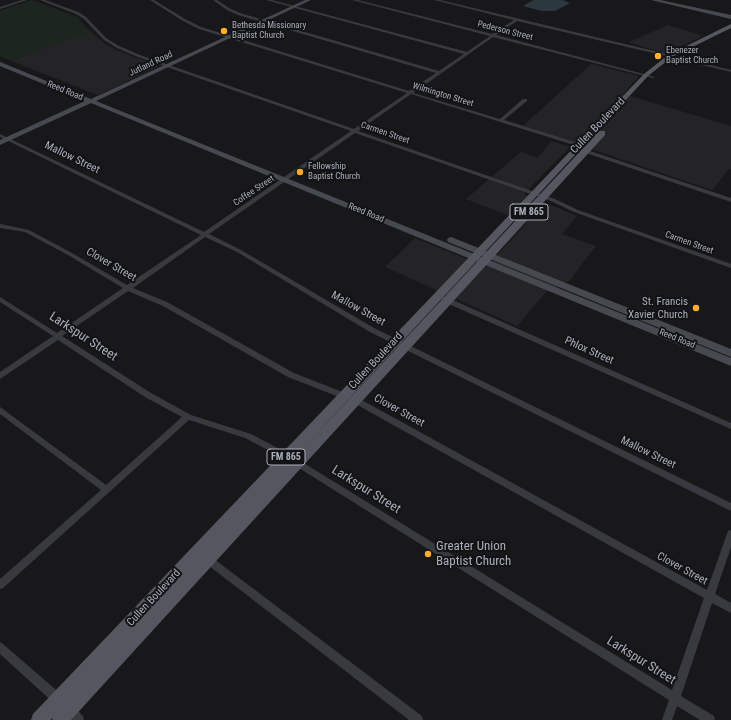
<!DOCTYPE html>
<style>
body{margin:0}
canvas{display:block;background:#18181a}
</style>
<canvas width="731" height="720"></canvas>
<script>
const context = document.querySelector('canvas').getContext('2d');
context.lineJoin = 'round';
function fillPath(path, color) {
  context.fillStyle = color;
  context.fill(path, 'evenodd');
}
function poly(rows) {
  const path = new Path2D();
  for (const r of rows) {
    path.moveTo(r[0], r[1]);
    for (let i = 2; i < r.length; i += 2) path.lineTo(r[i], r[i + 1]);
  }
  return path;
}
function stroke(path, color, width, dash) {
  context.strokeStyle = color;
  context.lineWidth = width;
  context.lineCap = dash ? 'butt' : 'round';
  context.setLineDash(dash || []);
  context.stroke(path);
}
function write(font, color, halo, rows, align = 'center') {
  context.font = font + ' "Roboto Condensed",sans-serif';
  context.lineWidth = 4;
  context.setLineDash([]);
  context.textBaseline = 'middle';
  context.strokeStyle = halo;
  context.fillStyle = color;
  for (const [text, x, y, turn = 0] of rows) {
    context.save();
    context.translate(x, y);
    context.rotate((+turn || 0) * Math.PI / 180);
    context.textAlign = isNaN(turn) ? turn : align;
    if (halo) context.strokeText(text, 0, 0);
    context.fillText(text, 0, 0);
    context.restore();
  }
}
const built = poly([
 [668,25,703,36,665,54,629,42],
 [92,33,104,43,116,50,159,66,98,95,11,61,68,39],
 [591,64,639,76,623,94,731,126,731,169,729,169,712,190,523,126],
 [551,141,570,147,524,194,577,216,562,234,596,246,569,281,547,291,517,326,385,267,415,238,486,267,527,223,466,199,521,152,538,158]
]);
const green = poly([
 [32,0,77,17,92,33,68,39,11,61,0,56,0,11]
]);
const water = poly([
 [534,0,562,0,570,3,555,11,542,11,523,6]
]);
const street = poly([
 [22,0,27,0,0,9,0,7,22,0],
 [40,0,45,0,78,12,86,17,106,38,119,46,140,55,354,129,407,93,199,29,183,21,150,0,154,0,185,19,201,27,409,91,436,73,238,15,227,10,213,0,217,0,229,8,240,13,439,71,464,54,266,0,272,0,467,52,490,36,352,0,358,0,492,34,514,20,434,0,440,0,671,55,672,56,670,57,517,21,496,35,655,77,653,78,493,37,413,93,500,119,523,99,527,99,527,101,504,120,581,144,587,150,731,198,731,202,583,152,577,146,411,94,358,131,555,199,578,210,731,264,731,268,574,212,551,201,355,133,209,234,241,250,374,328,731,503,731,511,370,332,237,252,205,237,133,288,167,302,294,373,358,398,707,590,727,534,728,531,731,530,731,547,715,594,731,603,731,613,712,603,681,696,714,716,715,720,700,720,677,706,672,720,662,720,669,700,283,458,245,438,189,420,3,588,0,589,0,579,101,490,0,414,0,407,106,485,182,417,145,397,58,340,0,379,0,372,53,336,0,302,0,297,57,333,123,288,68,255,25,232,0,228,0,224,29,230,72,253,127,285,201,235,0,137,0,134,204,232,351,131,138,57,117,48,104,40,84,19,76,14,40,0],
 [128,291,163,306,288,377,352,402,704,598,672,690,289,454,251,434,191,415,151,393,62,336,128,291],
 [677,57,731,70,731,72,677,59,677,57],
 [442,297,446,297,731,423,731,429,442,301,441,299,442,297],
 [207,555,210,556,422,716,423,720,409,720,204,562,202,559,204,556,207,555],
 [0,642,3,644,63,696,64,700,63,704,59,705,55,704,0,654,0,642],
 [69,705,73,706,83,716,84,720,72,720,65,714,64,710,65,706,69,705]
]);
const secondary = poly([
 [305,0,311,0,96,101,731,358,731,366,91,103,0,145,0,140,85,101,0,66,0,62,91,99,305,0],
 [651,0,660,0,731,15,731,19,651,0],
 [451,237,731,349,731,357,448,242,447,240,448,238,451,237]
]);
const primary = poly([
 [731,24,731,28,672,57,648,76,296,456,599,131,605,131,605,135,71,720,52,720,53,718,50,720,31,720,33,714,644,74,668,55,731,24]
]);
const markers = [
 [224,31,4,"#ffaf2b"],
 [658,56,4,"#ffaf2b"],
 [300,172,4,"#ffaf2b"],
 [696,308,4,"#ffaf2b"],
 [428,554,4,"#ffaf2b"]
];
const farPoinames = [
 ["Bethesda Missionary",232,26],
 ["Baptist Church",232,36],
 ["Ebenezer",666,51],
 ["Baptist Church",666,61],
 ["Fellowship",308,167],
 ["Baptist Church",308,177]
];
const farStreetnames = [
 ["Pederson Street",505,31,14],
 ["Jutland Road",151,64,-25],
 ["Reed Road",65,91,22],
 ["Wilmington Street",443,95,17],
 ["Carmen Street",385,133,19],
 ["Coffee Street",254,191,-34],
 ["Reed Road",366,213,22],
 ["Carmen Street",689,243,20],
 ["Reed Road",677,339,22]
];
const shields = [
 [529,212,38],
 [286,457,38]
];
const shieldNames = [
 ["FM 865",529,212],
 ["FM 865",286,457]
];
const streetNames = [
 ["Cullen Boulevard",598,126,-46],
 ["Mallow Street",72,158,26],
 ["Clover Street",111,265,30],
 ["Mallow Street",358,309,29],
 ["Phlox Street",589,351,24],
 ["Cullen Boulevard",376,361,-47],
 ["Clover Street",399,411,29],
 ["Mallow Street",648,453,26],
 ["Clover Street",682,569,29],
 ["Cullen Boulevard",154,598,-47]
];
const poiNames = [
 ["St. Francis",688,302],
 ["Xavier Church",688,315]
];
const nearStreetnames = [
 ["Larkspur Street",83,337,33],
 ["Larkspur Street",366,490,32],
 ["Larkspur Street",641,661,32]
];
const nearPoinames = [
 ["Greater Union",436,547],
 ["Baptist Church",436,562]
];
fillPath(built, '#242427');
fillPath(green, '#1d261e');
fillPath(water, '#2c3840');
fillPath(street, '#383a40');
fillPath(secondary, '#464950');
fillPath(primary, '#54575f');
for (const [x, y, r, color] of markers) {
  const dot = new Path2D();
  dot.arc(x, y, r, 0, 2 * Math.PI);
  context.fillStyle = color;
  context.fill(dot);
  stroke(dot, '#131315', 1.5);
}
write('9px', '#a9afbb', '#131315', farPoinames, 'left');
write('9px', '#a9afbb', '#131315', farStreetnames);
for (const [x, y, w] of shields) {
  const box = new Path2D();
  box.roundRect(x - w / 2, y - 8, w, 16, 3);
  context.fillStyle = '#131315';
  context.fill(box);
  stroke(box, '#a9afbb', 1);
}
write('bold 10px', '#a9afbb', null, shieldNames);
write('11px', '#a9afbb', '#131315', streetNames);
write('11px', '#a9afbb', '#131315', poiNames, 'right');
write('13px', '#a9afbb', '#131315', nearStreetnames);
write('13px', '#a9afbb', '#131315', nearPoinames, 'left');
</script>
